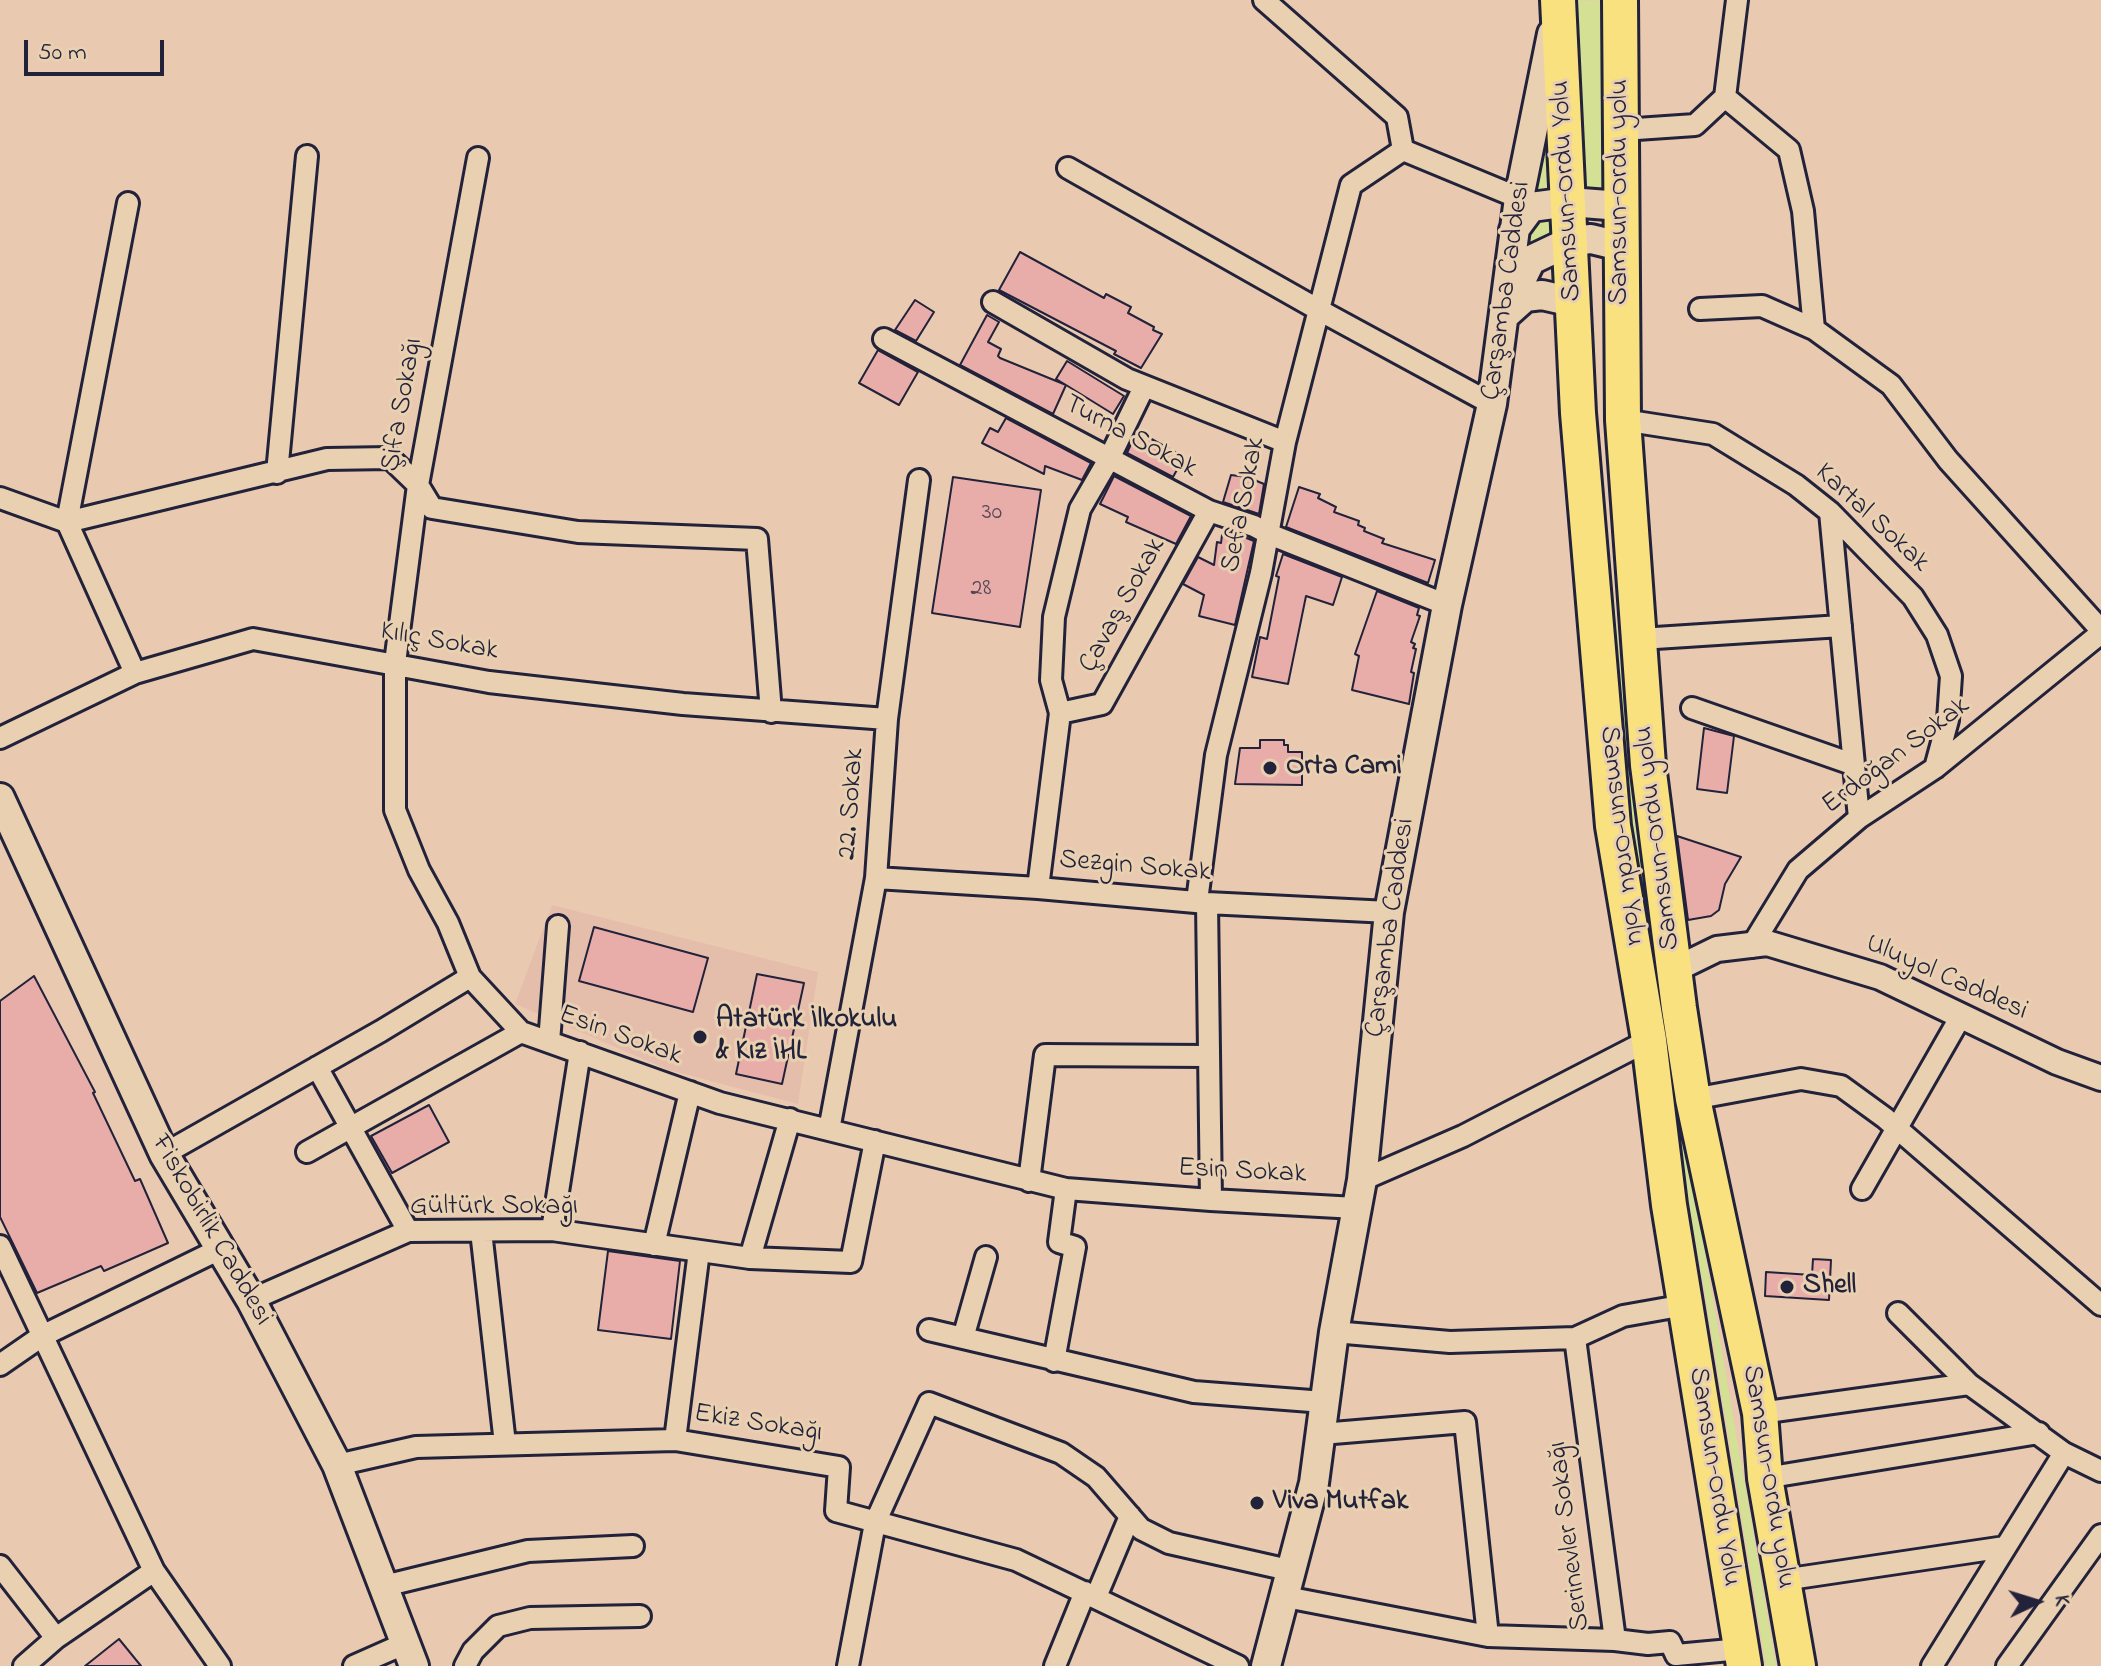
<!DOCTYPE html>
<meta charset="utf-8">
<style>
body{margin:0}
#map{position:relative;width:2101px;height:1666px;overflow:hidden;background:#e9c9af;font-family:"Indie Flower",sans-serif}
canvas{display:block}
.north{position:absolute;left:1997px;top:1562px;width:80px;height:80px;-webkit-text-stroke:6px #e9d0b1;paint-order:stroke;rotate:86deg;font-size:22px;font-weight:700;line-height:32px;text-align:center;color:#22223b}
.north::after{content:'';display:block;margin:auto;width:28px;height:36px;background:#22223b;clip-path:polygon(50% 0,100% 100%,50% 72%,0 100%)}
.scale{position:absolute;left:24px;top:40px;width:140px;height:36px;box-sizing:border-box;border:4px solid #22223b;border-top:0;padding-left:10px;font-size:24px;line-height:28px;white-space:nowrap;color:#22223b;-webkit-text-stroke:6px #e9d0b1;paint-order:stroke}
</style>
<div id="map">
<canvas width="2101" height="1666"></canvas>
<div class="north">K</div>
<div class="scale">50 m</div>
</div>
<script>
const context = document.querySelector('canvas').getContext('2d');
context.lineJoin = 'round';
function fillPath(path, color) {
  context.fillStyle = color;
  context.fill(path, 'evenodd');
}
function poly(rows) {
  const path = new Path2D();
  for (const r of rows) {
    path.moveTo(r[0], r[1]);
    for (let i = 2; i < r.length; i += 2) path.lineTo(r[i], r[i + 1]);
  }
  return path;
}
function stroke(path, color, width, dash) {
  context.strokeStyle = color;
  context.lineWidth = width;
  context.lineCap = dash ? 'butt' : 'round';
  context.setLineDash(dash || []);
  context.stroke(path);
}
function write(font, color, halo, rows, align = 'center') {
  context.font = font + ' "Indie Flower",sans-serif';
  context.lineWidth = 6;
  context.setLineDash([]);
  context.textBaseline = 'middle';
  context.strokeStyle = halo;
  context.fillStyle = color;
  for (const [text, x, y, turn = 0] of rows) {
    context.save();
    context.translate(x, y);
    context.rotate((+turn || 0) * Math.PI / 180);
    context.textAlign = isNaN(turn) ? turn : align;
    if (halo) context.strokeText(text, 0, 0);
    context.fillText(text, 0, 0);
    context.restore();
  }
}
const built = poly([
 [552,905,818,972,798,1104,669,1070,515,1004]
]);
const green = poly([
 [1620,0,1621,206,1569,202,1558,1],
 [1549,89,1554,195,1527,195],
 [1557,215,1556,234,1507,271,1524,218],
 [1584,287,1621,668,1661,967,1685,1137,1776,1666,1766,1666,1705,1294,1659,1049,1621,731]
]);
const building = poly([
 [1020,252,1104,298,1106,294,1131,307,1128,313,1154,327,1153,330,1162,334,1141,368,1114,354,1116,351,999,290,1020,252],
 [915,300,934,312,916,341,895,330,915,300],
 [987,315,999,322,988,342,1001,349,998,356,1000,358,1066,385,1056,379,1067,361,1124,396,1113,414,1066,385,1053,414,960,365,987,315],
 [878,350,918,372,899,405,859,383,878,350],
 [1006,418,1091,463,1082,480,1045,466,1044,474,982,443,990,428,998,432,1006,418],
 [1137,431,1184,457,1173,477,1127,453,1137,431],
 [1231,475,1247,477,1264,484,1259,514,1223,502,1231,475],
 [1114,476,1191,516,1176,544,1126,522,1128,517,1100,504,1114,476],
 [953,477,1041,490,1020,627,932,613,953,477],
 [1299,487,1320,494,1318,498,1336,507,1334,512,1359,521,1358,525,1365,528,1364,531,1384,539,1382,543,1435,560,1428,583,1286,527,1299,487],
 [1229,531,1254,541,1235,625,1199,616,1204,595,1183,584,1198,557,1214,565,1217,542,1221,543,1222,535,1228,536,1229,531],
 [1283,554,1342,577,1333,605,1306,596,1288,684,1252,677,1260,637,1267,639,1279,577,1276,576,1283,554],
 [1377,591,1419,608,1417,615,1420,616,1411,642,1415,644,1413,648,1416,649,1411,672,1414,673,1409,704,1352,690,1359,656,1355,654,1377,591],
 [1704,728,1734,736,1727,793,1697,789,1704,728],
 [1260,740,1284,740,1284,745,1288,745,1288,752,1302,752,1302,785,1235,784,1240,748,1260,748,1260,740],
 [1677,836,1741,857,1725,884,1719,910,1711,916,1688,920,1677,836],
 [594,927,708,958,693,1012,579,981,594,927],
 [757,974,804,983,782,1084,736,1074,757,974],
 [34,976,95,1092,93,1093,135,1181,140,1179,168,1243,104,1271,101,1266,37,1293,0,1217,0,1001,34,976],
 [429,1105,449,1142,392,1173,371,1136,429,1105],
 [608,1251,680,1261,671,1339,598,1330,608,1251],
 [1813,1259,1831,1260,1829,1300,1765,1296,1766,1272,1812,1275,1813,1259],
 [119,1639,141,1666,85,1666,119,1639]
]);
const minor = poly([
 [1264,0,1397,117,1403,150,1519,198],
 [1737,0,1725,97,1789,150,1803,211,1814,329],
 [1622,130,1695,125,1725,97],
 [1068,168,1319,310,1492,404],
 [128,203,67,522,135,673],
 [993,302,1127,379,1285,442],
 [1700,309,1762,306,1814,329,1891,385,1948,460,2101,630],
 [884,339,1209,511,1254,526,1269,534,1447,605],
 [1623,420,1713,434,1796,485,1830,512,1913,597,1937,635,1951,676,1948,720,1935,768],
 [277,473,307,156],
 [0,498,67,522,327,459,390,458,418,485,432,508,578,532,757,539,771,712],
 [1830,512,1859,818],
 [1640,639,1841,626],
 [1692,708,1852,764],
 [1060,713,1051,680,1054,617,1080,509,1109,459,1144,387],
 [0,738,135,673,253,639,489,682,683,704,887,719],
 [876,878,1038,888,1207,903,1389,912],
 [1038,888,1060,713,1102,704,1209,511],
 [1197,901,1216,755,1261,573,1285,442,1351,185,1403,150],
 [1207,903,1211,1200],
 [1751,947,1798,870,1859,818,1935,768,2101,633],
 [470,977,448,923,419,870,395,810,395,663,418,485,478,158],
 [549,1042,558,926],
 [317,1067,408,1231],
 [1693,1099,1801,1079,1841,1086,1885,1118,2101,1305],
 [829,1130,876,878,887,719,919,480],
 [307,1152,521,1032],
 [164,1154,381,1031,470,977,521,1032,720,1103,1066,1189,1211,1200,1356,1208],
 [1362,1180,1463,1136,1649,1040],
 [1029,1181,1045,1055,1207,1056],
 [1862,1189,1961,1016],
 [552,1230,580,1052],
 [481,1231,505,1444],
 [654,1245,690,1092],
 [0,1246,154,1571,220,1666],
 [750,1258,790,1119],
 [251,1300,408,1231,552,1230,750,1258,851,1262,875,1141],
 [929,1330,1194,1392,1324,1402],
 [1334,1332,1450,1342,1575,1338,1623,1316,1685,1305],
 [963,1338,986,1257],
 [1054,1361,1075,1247,1059,1242,1066,1189],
 [0,1365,42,1336,220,1249],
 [1969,1384,2064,1453,2101,1471],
 [1760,1413,1969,1384,1898,1313],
 [1321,1434,1465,1422,1488,1636],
 [675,1440,699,1251],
 [337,1465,416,1447,675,1440,839,1467,836,1511,1016,1560,1238,1666],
 [1765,1478,2039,1433],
 [0,1566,56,1638],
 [1783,1580,2005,1547],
 [384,1586,528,1551,633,1546],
 [1096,1597,1130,1516],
 [1286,1597,1488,1636,1615,1640,1575,1338],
 [1615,1640,1648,1644,1670,1642,1676,1655,1741,1649],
 [24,1666,56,1638,154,1571],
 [354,1666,406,1643],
 [465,1666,473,1651,498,1626,530,1618,640,1616],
 [848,1666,875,1523,929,1403,1061,1453,1096,1477,1141,1529,1169,1543,1293,1571],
 [1055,1666,1085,1592],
 [1932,1666,2064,1453],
 [2007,1666,2101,1535]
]);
const tertiary = poly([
 [1674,970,1717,949,1767,943,1880,977,2057,1062,2101,1078]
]);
const secondary = poly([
 [1514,230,1531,207,1569,202,1621,206],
 [1514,295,1531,260,1571,241,1591,239,1620,246],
 [1506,314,1525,297,1542,295,1573,302],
 [0,798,164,1154,251,1300,337,1465,414,1666],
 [1266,1666,1314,1483,1334,1332,1362,1180,1389,912,1447,605,1492,404,1519,198,1552,34]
]);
const trunk = poly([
 [1558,0,1578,413,1613,826,1649,1040,1669,1205,1744,1666],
 [1620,0,1623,420,1648,765,1679,1008,1693,1099,1760,1413,1765,1478,1798,1666]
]);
const markers = [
 [1270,768,8,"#22223b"],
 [700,1037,8,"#22223b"],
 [1787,1287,8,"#22223b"],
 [1257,1503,8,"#22223b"]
];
const numberNames = [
 ["30",992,514],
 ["28",981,590]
];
const streetNames = [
 ["Samsun-Ordu Yolu",1568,191,-93],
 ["Samsun-Ordu yolu",1621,192,-90],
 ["Çarşamba Caddesi",1508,291,-82],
 ["Şifa Sokağı",404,405,-80],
 ["Turna Sokak",1130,438,28],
 ["Sefa Sokak",1245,505,-79],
 ["Kartal Sokak",1871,519,43],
 ["Çavaş Sokak",1124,606,-61],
 ["Kılıç Sokak",439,643,10],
 ["Erdoğan Sokak",1897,757,-37],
 ["22. Sokak",853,804,-86],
 ["Samsun-Ordu Yolu",1620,836,83],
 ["Samsun-Ordu yolu",1659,838,-97],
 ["Sezgin Sokak",1135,868,5],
 ["Çarşamba Caddesi",1392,928,-82],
 ["Uluyol Caddesi",1946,979,24],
 ["Esin Sokak",620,1037,20],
 ["Esin Sokak",1242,1173,3],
 ["Gültürk Sokağı",494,1208],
 ["Fiskobirlik Caddesi",210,1231,60],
 ["Ekiz Sokağı",758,1425,9],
 ["Samsun-Ordu Yolu",1713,1477,81],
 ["Samsun-Ordu yolu",1767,1477,81],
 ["Serinevler Sokağı",1571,1536,-97]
];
const poiNames = [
 ["Orta Cami",1286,768],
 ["Atatürk İlkokulu",716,1021],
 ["& Kız İHL",716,1053],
 ["Shell",1803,1287],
 ["Viva Mutfak",1273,1503]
];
fillPath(built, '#e5beab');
fillPath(green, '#d4e194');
fillPath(building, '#e8ada9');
stroke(building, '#22223b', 2);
stroke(minor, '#22223b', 26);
stroke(tertiary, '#22223b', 30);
stroke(secondary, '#22223b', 34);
stroke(trunk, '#22223b', 40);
stroke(minor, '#e9d0b1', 20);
stroke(tertiary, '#e9d0b1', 24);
stroke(secondary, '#e9d0b1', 28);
stroke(trunk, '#fae180', 34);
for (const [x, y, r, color] of markers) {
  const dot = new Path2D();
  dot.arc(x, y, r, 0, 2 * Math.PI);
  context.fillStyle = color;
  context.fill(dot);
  stroke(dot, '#e9d0b1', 3);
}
write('24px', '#544556', null, numberNames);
write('28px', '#22223b', '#e9d0b1', streetNames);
write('bold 28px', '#22223b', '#e9d0b1', poiNames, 'left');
</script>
